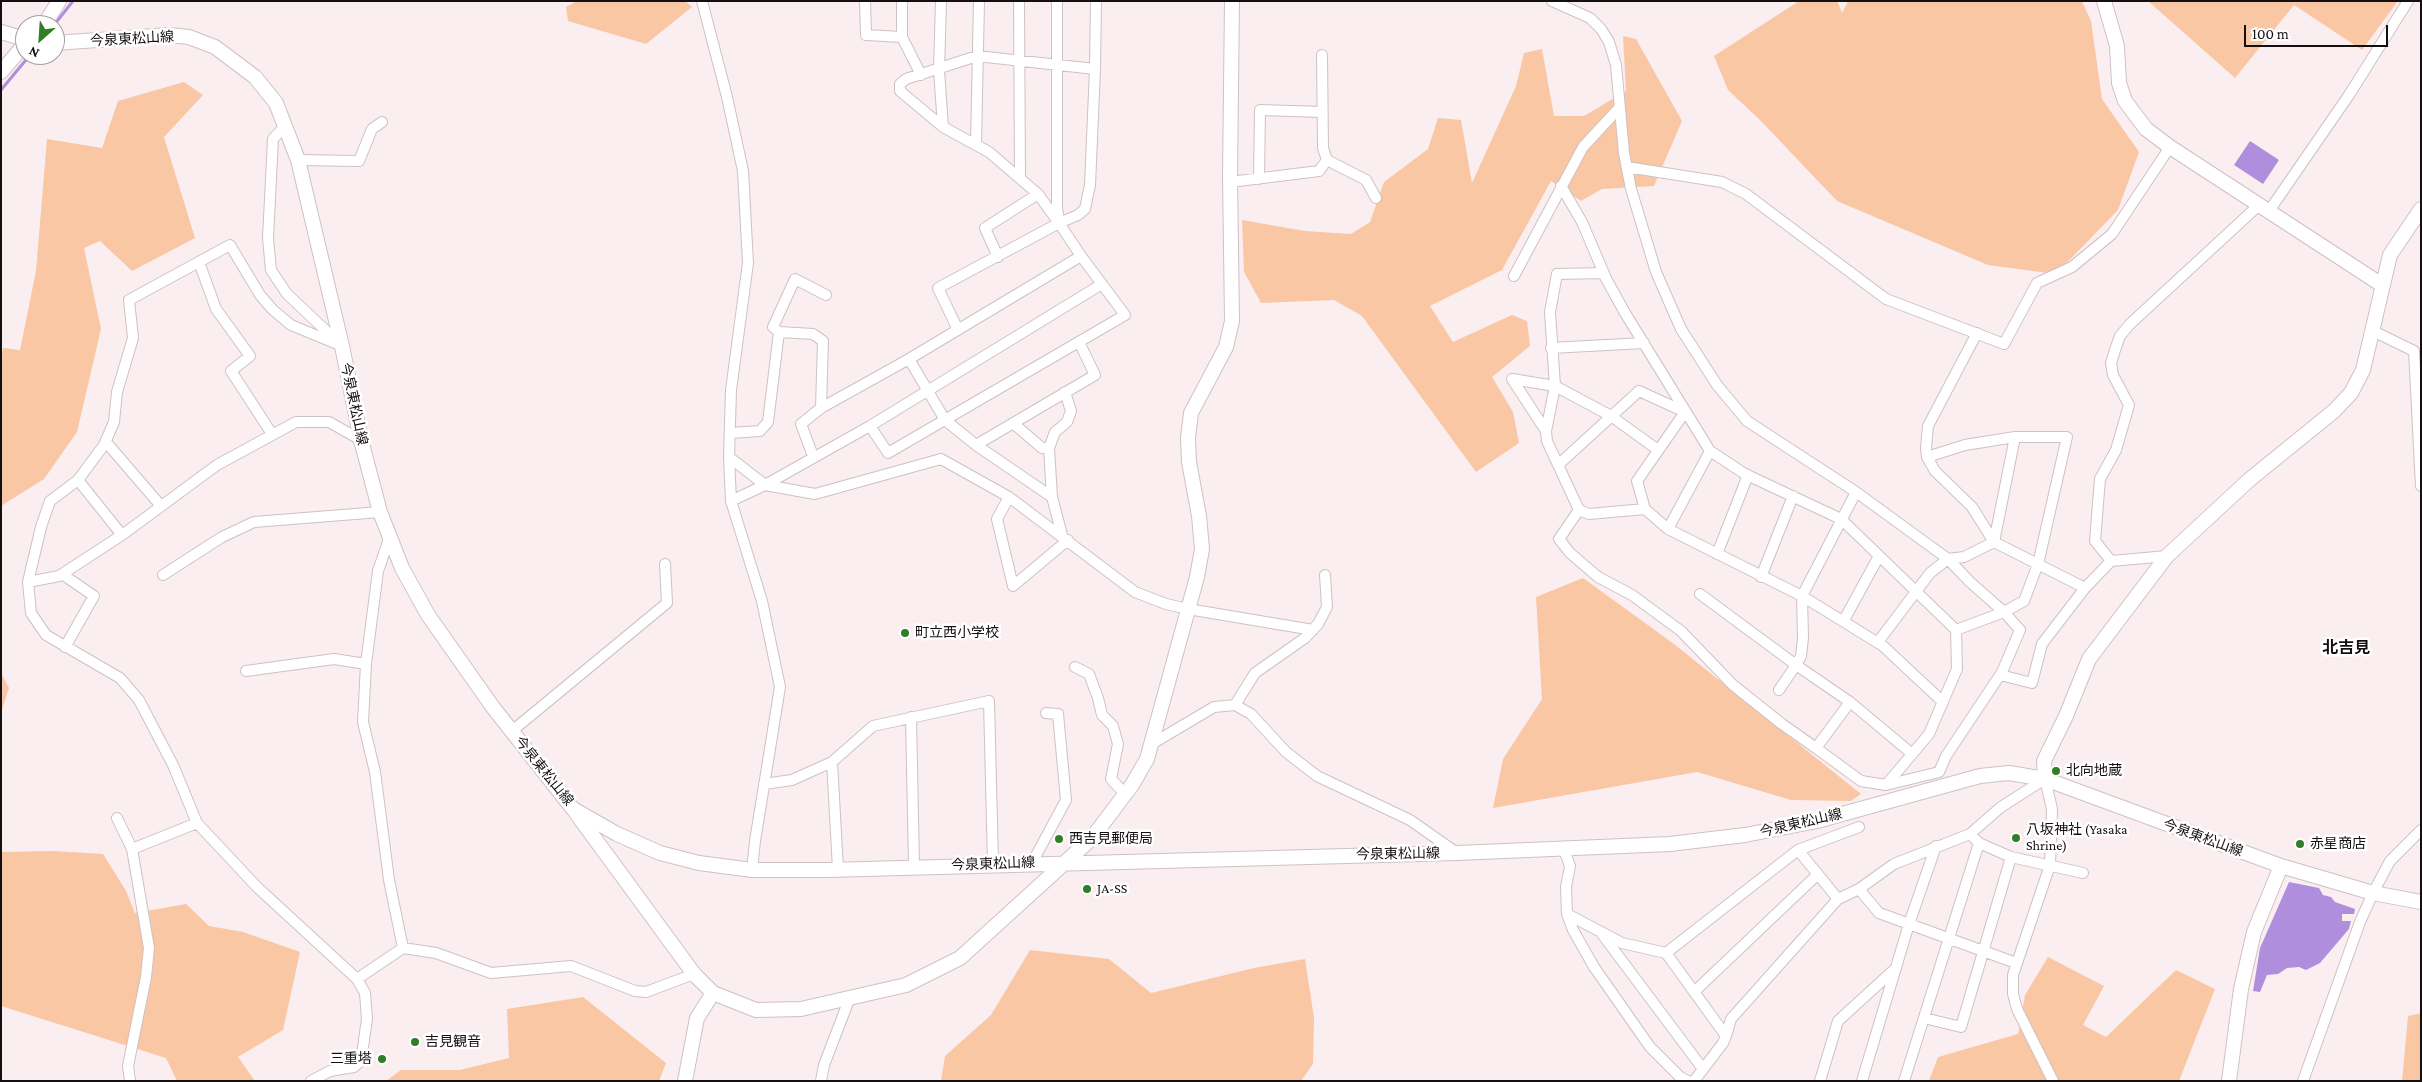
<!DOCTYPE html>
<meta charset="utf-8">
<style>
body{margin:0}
#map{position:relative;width:2422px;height:1082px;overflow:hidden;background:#fbeef1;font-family:"Crimson Pro",serif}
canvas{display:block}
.frame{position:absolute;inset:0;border:2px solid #140f11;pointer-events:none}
.north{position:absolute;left:15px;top:15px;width:50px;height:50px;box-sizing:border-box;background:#fff;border:1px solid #a19fa0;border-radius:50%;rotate:206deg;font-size:14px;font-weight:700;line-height:20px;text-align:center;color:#140f11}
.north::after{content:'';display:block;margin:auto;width:18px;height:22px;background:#317e27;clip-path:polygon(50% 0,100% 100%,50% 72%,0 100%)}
.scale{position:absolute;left:2244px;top:25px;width:144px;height:22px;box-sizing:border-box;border:2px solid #140f11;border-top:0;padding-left:6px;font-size:15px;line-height:18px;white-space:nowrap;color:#140f11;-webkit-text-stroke:4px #fff;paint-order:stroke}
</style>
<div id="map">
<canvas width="2422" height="1082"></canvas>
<div class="frame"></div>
<div class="north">N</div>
<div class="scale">100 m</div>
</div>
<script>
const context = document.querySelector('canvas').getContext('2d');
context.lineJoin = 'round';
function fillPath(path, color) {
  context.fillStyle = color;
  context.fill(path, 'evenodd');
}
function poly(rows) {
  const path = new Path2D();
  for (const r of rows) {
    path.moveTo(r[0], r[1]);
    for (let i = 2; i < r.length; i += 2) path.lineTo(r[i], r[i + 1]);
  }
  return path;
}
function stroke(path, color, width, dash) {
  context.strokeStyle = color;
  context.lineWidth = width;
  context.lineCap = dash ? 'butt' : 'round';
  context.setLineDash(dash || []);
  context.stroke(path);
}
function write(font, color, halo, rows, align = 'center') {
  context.font = font + ' "Crimson Pro","Noto Sans JP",serif';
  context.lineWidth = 5;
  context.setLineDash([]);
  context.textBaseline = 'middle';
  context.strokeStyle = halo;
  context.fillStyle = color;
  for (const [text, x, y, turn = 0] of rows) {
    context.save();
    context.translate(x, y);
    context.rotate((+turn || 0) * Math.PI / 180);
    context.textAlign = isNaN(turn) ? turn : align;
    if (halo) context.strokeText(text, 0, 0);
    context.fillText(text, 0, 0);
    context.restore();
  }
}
const green = poly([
 [577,1,685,1,692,7,646,44,568,21,566,7],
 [1799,1,1837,1,1842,13,1848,1,2082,1,2091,21,2102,99,2139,152,2118,210,2056,274,1988,265,1837,201,1759,119,1728,90,1714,56],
 [2148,1,2398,1,2362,50,2294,5,2235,78],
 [1623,36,1636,39,1682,121,1654,186,1602,189,1581,201,1551,181,1502,270,1430,306,1453,342,1512,315,1527,321,1530,346,1492,377,1513,412,1519,443,1476,472,1362,316,1334,300,1261,303,1244,272,1242,220,1305,231,1351,234,1370,222,1384,182,1428,149,1438,118,1461,120,1472,183,1516,86,1524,53,1542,49,1554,116,1584,116,1626,91],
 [184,82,203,95,164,137,195,238,132,271,100,241,84,248,101,329,77,432,44,479,1,506,1,358,3,348,20,350,36,271,47,139,102,148,118,101],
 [1583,578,1674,644,1861,794,1851,801,1791,800,1697,772,1493,808,1503,759,1542,699,1536,597],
 [1,673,9,688,1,713],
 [53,851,103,854,126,891,135,913,186,904,209,926,243,932,300,952,283,1030,238,1057,255,1081,177,1081,166,1058,1,1006,1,852],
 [1030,950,1109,959,1151,993,1254,968,1305,959,1314,1018,1313,1064,1301,1081,941,1081,945,1056,991,1015],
 [2048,957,2104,986,2083,1025,2106,1037,2176,970,2215,989,2179,1081,1929,1081,1938,1057,2018,1034,2025,995],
 [583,997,666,1063,659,1081,386,1081,401,1070,460,1070,509,1058,507,1009],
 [2421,1013,2421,1081,2402,1081,2408,1016]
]);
const water = poly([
 [2250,141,2279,160,2263,184,2234,165],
 [2289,882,2319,888,2323,895,2331,897,2335,902,2355,909,2354,914,2342,914,2342,921,2351,921,2349,929,2320,963,2306,970,2299,967,2287,968,2278,974,2267,975,2260,992,2253,991,2260,948]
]);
const stream = poly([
 [54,25,73,1],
 [1,90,30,55]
]);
const street = poly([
 [702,1,727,97,743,171,748,263,731,390,729,457,731,501,762,601,780,687,755,841,752,870],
 [865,1,866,35,902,37],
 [902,1,902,37,921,75],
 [941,1,939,70,943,127],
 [1019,1,1020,178],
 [1057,1,1057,208,1059,220],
 [1552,1,1590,18,1601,29,1609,42,1616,65,1624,153,1631,189,1656,272,1681,329,1717,385,1747,421,1856,492,1948,559,1970,582,2004,612,2020,630,2002,672,1946,756,1939,772,1886,785,1929,734,1957,669,1956,630,2004,612,2024,601,2038,564,2067,437,2015,437],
 [1322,55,1323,148,1327,160,1366,180,1376,198],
 [1095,69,1096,1],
 [285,126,273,139,268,238,271,270,287,294,338,342],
 [976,144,979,1],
 [298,160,359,161,372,129,382,122],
 [1627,167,1722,182,1746,194,1886,299,2004,344,2037,283,2072,267,2112,234,2170,147],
 [1259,179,1260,110,1322,112],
 [1230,182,1319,171,1327,160],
 [1561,186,1582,222,1605,276],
 [2269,211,2349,95,2408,1],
 [998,257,985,228,1038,194],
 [199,262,216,309,250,356,231,371,272,434],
 [1514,276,1583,147,1620,107],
 [2373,331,2414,351,2421,486],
 [1977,333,1928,426,1926,448,1927,457,1935,471,1972,507,1994,542,2085,588,2042,644,2032,683,2000,675],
 [1551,348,1644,343],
 [909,359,945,420,976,445,1052,497],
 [821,408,909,359,1081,256],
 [1685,412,1637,481,1645,509,1668,529,1802,596,1883,646,1943,702],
 [1014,424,1042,448,1049,448,1052,497,1062,535],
 [870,426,888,453,1125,315,1081,256,1059,223,1038,194,989,152,943,127,900,91,900,84,906,79,977,56,1095,69,1090,185,1085,209,1078,215,1059,223,938,288,958,330],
 [1546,431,1512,379,1555,386,1611,416,1658,450],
 [730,433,760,431,768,422,779,332],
 [106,442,161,506],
 [976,445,1095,375,1079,342],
 [1049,448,1055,432,1067,422,1071,411,1065,392],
 [813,456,801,424,821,408,823,341,813,334,779,332,773,327,795,279,826,295],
 [729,457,765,485,870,426,1102,284],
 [1558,465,1639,391,1685,412],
 [78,480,122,535],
 [1856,492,1802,596,1803,638,1801,656,1796,665,1850,702,1911,753],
 [1009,497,997,519,1013,586,1068,540],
 [731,501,765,485,815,494,941,459,1009,497,1135,592,1166,604,1188,609,1313,630],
 [1645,509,1589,514,1579,510,1547,441,1546,431,1555,386,1550,312,1557,274,1603,273,1625,313,1710,451,1745,474,1841,519,1956,630],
 [1579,510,1559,539,1570,553,1598,577,1632,595,1681,631,1733,685,1782,724,1816,748,1850,702],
 [1668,529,1710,451],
 [389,539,378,571,366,664,363,722,375,772,389,880,403,948],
 [1717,554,1748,475],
 [2167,556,2111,561,2095,541,2100,479,2116,450,2129,405,2113,375,2111,363,2115,350,2120,336,2130,324,2259,205],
 [62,574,94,596,65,647],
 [163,575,222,537,254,522,380,512],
 [1761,577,1793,496],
 [28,582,59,576,122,535,217,465,296,422,329,422,361,440],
 [2085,588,2111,561],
 [1700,594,1796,665,1779,690],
 [1844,620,1879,556],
 [1878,642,1930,573,1948,559,1964,557,1994,542,2015,437,1965,445,1927,457],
 [1075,667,1089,674,1098,698,1102,715,1113,726,1118,744,1111,779,1125,794],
 [246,671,334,659,366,664],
 [1235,705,1255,673,1305,638,1318,624,1327,607,1325,575],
 [911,717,914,866],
 [512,731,667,603,665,564],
 [1150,745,1214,707,1235,705,1251,714,1286,752,1317,776,1410,820,1457,853],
 [1816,748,1861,781,1886,785],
 [832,762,838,869],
 [764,784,792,780,832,762,873,726,989,701,993,864],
 [117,818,132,849],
 [1979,843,2011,857,2083,873],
 [1563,847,1570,866,1566,887,1567,914,1573,930,1594,967,1650,1047,1680,1077,1688,1081],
 [1032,863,1066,800,1058,714,1046,713],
 [1838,899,1798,850,1859,827],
 [1567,914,1622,943,1666,953,1726,1036,1723,1043,1694,1081],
 [1602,934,1703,1069],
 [1666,953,1798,850],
 [2016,963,1879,913,1859,889,1894,864,1970,834,2001,807,2045,779,2052,809,2050,865,2013,975,2013,994,2017,1009,2053,1081],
 [357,979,403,948,436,953,491,973,571,966,635,991,646,992,694,974],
 [1694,992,1817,875],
 [1924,1018,1961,1027,2011,857],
 [1726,1036,1731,1019,1838,899,1859,889],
 [130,1081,128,1066,146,977,149,948,132,849,197,823],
 [311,1081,330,1071,354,1067,361,1061,367,1019,365,993,357,979,257,887,197,823,173,765,139,700,120,678,46,635,31,613,28,582,41,527,50,501,78,480,104,445,114,422,117,392,133,338,129,300,230,245,260,295,273,310,291,325,342,346],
 [821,1081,824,1065,849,1000],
 [1820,1081,1838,1021,1896,968],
 [1862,1081,1909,924,1936,846],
 [1904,1081,1979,843,1970,834],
 [2303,1081,2360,922,2373,893,2390,861,2421,830]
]);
const secondary = poly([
 [2104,1,2117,46,2119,83,2125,101,2146,129,2170,147,2382,285],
 [44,25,59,1],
 [1,32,25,39],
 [55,43,169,35,189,37,215,47,255,77,276,103,298,160,342,346,361,440,380,512,402,568,428,615,492,706,573,809,617,834,660,853,699,863,752,870,828,870,1457,853,1670,844,1745,835,1817,821,1980,776,2009,773,2045,779,2281,866,2373,893,2421,902],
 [1,72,25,44],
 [2045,779,2044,761,2066,716,2089,659,2167,556,2249,480,2334,411,2351,393,2363,370,2390,255,2421,209],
 [576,813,694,974,713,993,756,1010,801,1009,906,985,960,958,1092,838,1132,785,1147,759,1197,577,1202,549,1199,516,1189,462,1188,438,1191,413,1226,347,1232,321,1230,176,1232,1],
 [685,1081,697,1018,713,993],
 [2229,1081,2241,989,2254,932,2281,866]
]);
const markers = [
 [905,633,5,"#317e27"],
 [2056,771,5,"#317e27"],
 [2016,838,5,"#317e27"],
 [1059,839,5,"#317e27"],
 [2300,844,5,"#317e27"],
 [1087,889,5,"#317e27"],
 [415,1042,5,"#317e27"],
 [382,1059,5,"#317e27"]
];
const streetNames = [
 ["今泉東松山線",132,39,-3],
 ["今泉東松山線",354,404,78],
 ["今泉東松山線",544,771,51],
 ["今泉東松山線",1801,823,-13],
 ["今泉東松山線",2203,838,20],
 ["今泉東松山線",1398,854,-1],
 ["今泉東松山線",993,864,-2]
];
const poiNames = [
 ["町立西小学校",915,633],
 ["北向地蔵",2066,771],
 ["八坂神社 (Yasaka",2026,830],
 ["Shrine)",2026,846],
 ["西吉見郵便局",1069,839],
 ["赤星商店",2310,844],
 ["JA-SS",1097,889],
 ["吉見観音",425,1042],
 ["三重塔",372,1059,"right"]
];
const quarterNames = [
 ["北吉見",2346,648]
];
fillPath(green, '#f9c7a4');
fillPath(water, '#b08ede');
stroke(stream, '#b08ede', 3);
stroke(street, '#cec1c4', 12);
stroke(secondary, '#cec1c4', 16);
stroke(street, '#fff', 10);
stroke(secondary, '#fff', 14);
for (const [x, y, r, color] of markers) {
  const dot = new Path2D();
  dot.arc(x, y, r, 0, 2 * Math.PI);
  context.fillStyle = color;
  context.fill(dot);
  stroke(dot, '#fff', 2);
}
write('14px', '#140f11', '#fff', streetNames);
write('14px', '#140f11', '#fff', poiNames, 'left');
write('bold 16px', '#140f11', '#fff', quarterNames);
</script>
